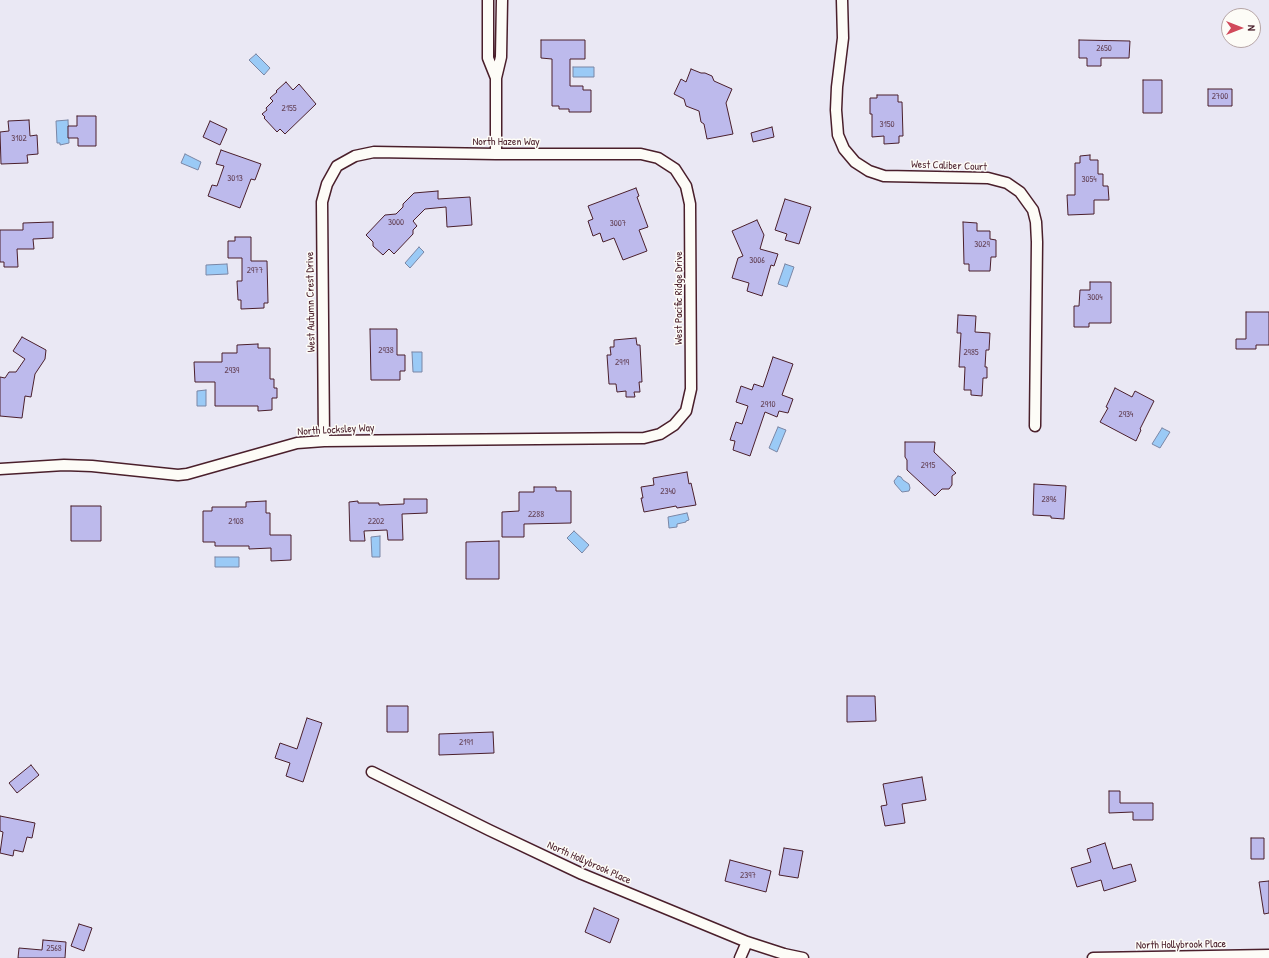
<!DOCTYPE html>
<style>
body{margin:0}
#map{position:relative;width:1269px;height:958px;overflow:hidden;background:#eae8f4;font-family:"Patrick Hand",sans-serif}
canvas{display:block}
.north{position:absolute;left:1221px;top:8px;width:40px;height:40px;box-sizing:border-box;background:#fdfcf7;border:1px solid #b5a4a5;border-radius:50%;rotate:90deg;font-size:11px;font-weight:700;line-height:16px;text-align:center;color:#4a1f2b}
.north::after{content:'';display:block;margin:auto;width:14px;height:18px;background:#d1495b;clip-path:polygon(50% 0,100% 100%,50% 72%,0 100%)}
</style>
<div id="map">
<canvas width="1269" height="958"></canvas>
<div class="north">N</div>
</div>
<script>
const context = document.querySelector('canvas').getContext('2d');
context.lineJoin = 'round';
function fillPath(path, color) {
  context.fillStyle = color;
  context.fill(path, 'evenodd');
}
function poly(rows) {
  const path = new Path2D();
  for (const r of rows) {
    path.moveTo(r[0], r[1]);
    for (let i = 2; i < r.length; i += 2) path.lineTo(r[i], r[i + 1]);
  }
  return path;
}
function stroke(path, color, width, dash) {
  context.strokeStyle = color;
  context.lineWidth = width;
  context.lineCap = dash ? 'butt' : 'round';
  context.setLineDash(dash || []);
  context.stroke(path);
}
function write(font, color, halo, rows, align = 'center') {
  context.font = font + ' "Patrick Hand",sans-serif';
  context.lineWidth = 3;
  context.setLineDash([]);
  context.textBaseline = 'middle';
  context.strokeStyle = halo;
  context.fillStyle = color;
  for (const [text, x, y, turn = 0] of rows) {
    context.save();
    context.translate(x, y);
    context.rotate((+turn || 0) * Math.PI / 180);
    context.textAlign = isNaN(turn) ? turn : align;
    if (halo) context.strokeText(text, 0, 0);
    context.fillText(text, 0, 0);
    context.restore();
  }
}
const water = poly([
 [256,54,270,68,264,75,249,60,256,54],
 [573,67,594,67,594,77,573,77,573,67],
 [68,120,69,143,60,145,60,143,57,143,56,121,68,120],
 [185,154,201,162,198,170,181,163,185,154],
 [419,247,424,252,410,268,405,263,419,247],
 [227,264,228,274,206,275,206,265,227,264],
 [785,264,794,267,787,287,778,284,785,264],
 [412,352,422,352,422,372,413,372,412,352],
 [206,390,206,406,197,406,197,391,206,390],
 [778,427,786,430,777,452,769,448,778,427],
 [1162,428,1170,432,1160,448,1152,444,1162,428],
 [898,476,901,477,903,480,909,484,910,488,909,491,902,492,895,484,894,481,898,476],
 [687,513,689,520,686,521,686,522,677,524,677,527,669,528,668,517,687,513],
 [574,531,589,545,582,553,567,538,574,531],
 [380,536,380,557,372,557,371,537,380,536],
 [215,557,239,557,239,567,215,567,215,557]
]);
const building = poly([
 [541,40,585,40,585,59,570,59,570,86,583,86,583,90,591,90,591,112,569,112,569,109,559,109,559,106,552,106,552,59,541,58,541,40],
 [1079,40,1130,41,1129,58,1101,58,1101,66,1087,66,1087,58,1079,58,1079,40],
 [691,69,701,73,705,73,712,76,714,81,732,89,726,103,733,134,707,139,704,124,701,122,699,111,686,106,684,99,674,94,681,79,686,82,691,69],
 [1143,80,1162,80,1162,113,1143,113,1143,80],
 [286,82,293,90,299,84,316,104,285,134,280,129,277,132,264,118,265,117,262,114,267,110,266,108,273,101,270,98,277,92,276,91,286,82],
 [1208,89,1232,89,1232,106,1208,106,1208,89],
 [877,95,898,95,898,102,902,102,903,136,899,136,899,143,884,144,884,136,872,137,872,114,870,114,870,98,877,98,877,95],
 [77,116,96,116,96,146,78,146,78,138,68,138,68,126,77,126,77,116],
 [29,120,30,136,37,135,38,154,27,155,28,163,1,164,0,132,9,131,8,121,29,120],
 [210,121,227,129,220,145,203,137,210,121],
 [772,127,774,137,753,142,751,133,772,127],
 [221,150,261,164,255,180,251,179,240,208,208,196,212,185,217,186,224,166,216,164,221,150],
 [1090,155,1090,160,1098,160,1098,174,1103,174,1103,186,1108,186,1109,200,1094,200,1094,214,1068,215,1067,195,1075,195,1075,163,1080,163,1080,156,1090,155],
 [636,188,639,196,637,197,648,227,639,230,647,251,623,260,614,238,603,242,600,233,593,236,588,221,593,219,588,206,636,188],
 [438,191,438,199,470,197,472,225,447,227,446,207,425,209,413,221,417,226,413,230,413,234,394,254,389,249,383,255,373,246,373,242,366,235,385,215,396,214,403,207,403,204,414,193,438,191],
 [785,199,811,207,799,244,785,240,787,234,775,230,785,199],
 [757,220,764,235,760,249,778,254,774,266,771,265,762,296,747,291,749,283,732,278,738,258,743,256,732,231,757,220],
 [53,222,53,238,33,239,34,249,17,249,18,267,4,267,4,262,0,262,0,230,23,230,23,223,53,222],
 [963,222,977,223,977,231,990,231,990,239,996,240,996,257,991,257,990,271,969,271,969,264,964,264,963,222],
 [235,237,251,237,251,261,267,261,268,303,264,303,264,308,241,309,241,300,238,300,237,281,242,281,242,258,228,258,228,241,235,241,235,237],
 [1090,282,1111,282,1111,323,1089,323,1089,327,1074,327,1074,306,1079,306,1080,290,1090,290,1090,282],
 [1246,312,1269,312,1269,345,1256,345,1256,349,1236,349,1236,339,1246,339,1246,312],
 [958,315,976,316,975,332,990,333,989,350,986,350,985,367,987,367,987,378,983,378,982,396,971,395,971,390,964,390,965,367,959,367,961,333,957,333,958,315],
 [370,329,397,329,397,355,405,355,405,371,400,371,400,380,371,380,370,329],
 [22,337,46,350,45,359,35,374,31,397,25,396,22,418,0,416,0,377,5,378,9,372,16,372,25,359,13,351,22,337],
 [636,338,637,345,640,345,642,382,639,382,640,392,634,392,635,397,626,397,626,391,617,392,616,384,609,384,607,355,611,355,610,347,614,347,614,340,636,338],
 [258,344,258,348,270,348,270,379,274,379,274,388,277,388,277,398,272,398,272,410,258,411,258,406,215,406,215,382,195,382,194,362,222,362,222,353,237,353,237,345,258,344],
 [773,357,793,364,782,395,793,399,788,413,779,411,777,417,765,412,750,456,733,450,735,441,730,440,736,422,742,424,748,406,736,402,741,386,752,390,754,384,763,387,773,357],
 [1115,388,1132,397,1135,391,1154,401,1140,429,1141,430,1136,441,1100,422,1108,408,1106,407,1115,388],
 [905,442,935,442,934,452,956,473,952,476,952,485,949,489,942,489,935,496,907,470,907,460,905,457,905,442],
 [687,472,689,484,691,483,696,505,677,508,676,506,644,512,641,498,643,498,641,487,654,485,653,478,687,472],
 [1034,484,1066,486,1064,519,1051,518,1051,516,1033,515,1034,484],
 [534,487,556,487,556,491,571,491,571,523,524,524,524,537,502,537,502,512,519,511,519,492,534,492,534,487],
 [404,499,427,499,427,513,402,514,403,540,388,540,387,530,364,531,365,541,350,541,349,502,358,501,358,503,379,503,379,505,404,504,404,499],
 [266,501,266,513,270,513,270,535,291,535,291,560,271,561,271,548,249,549,249,546,215,546,215,542,203,542,203,511,212,511,212,507,246,507,246,502,266,501],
 [71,506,101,506,101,541,71,541,71,506],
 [499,541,499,579,466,579,466,542,499,541],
 [847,696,875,696,876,721,847,722,847,696],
 [387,706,408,706,408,732,387,732,387,706],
 [307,718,322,723,303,782,286,776,290,763,275,758,280,743,297,749,307,718],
 [493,732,494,753,439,755,439,734,493,732],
 [31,765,39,775,17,793,9,783,31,765],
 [922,777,926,800,902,804,905,823,885,826,881,806,887,805,883,784,922,777],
 [1109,791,1120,791,1120,803,1153,803,1153,820,1133,820,1133,812,1109,813,1109,791],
 [0,816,35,823,32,838,27,837,23,852,14,850,13,856,0,853,3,832,0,831,0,816],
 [1251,838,1264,838,1264,859,1251,859,1251,838],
 [1105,843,1113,869,1131,864,1136,881,1104,891,1101,880,1077,887,1071,868,1091,862,1087,849,1105,843],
 [784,848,803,851,798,878,779,875,784,848],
 [730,860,771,871,766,892,725,881,730,860],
 [1269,881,1269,913,1264,914,1259,882,1269,881],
 [594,908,619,919,610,943,585,932,594,908],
 [79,924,92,928,84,951,71,946,79,924],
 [43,940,66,942,65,958,18,958,19,948,42,950,43,940]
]);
const street = poly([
 [488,0,488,58,496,78,501,57,502,0],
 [842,0,843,38,837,87,836,110,838,135,844,149,855,162,869,171,884,176,988,178,1007,183,1020,192,1033,210,1036,222,1037,242,1035,426],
 [496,154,496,78],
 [0,469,64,465,92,466,178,475,187,474,297,443,324,441,644,438,660,434,674,425,686,411,691,389,690,204,686,186,675,169,658,158,641,154,496,154,374,152,355,156,337,166,327,184,322,202,324,441],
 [372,772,489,830,582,874,747,942,784,954,803,958],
 [740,958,747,942],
 [1093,958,1269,955]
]);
const numberNames = [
 ["2650",1104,49],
 ["2700",1220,97],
 ["2155",289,109],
 ["3150",887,125],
 ["3102",19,139],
 ["3013",235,179],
 ["3054",1089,180],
 ["3000",396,223],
 ["3007",618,224],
 ["3029",982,245],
 ["3006",757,261],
 ["2977",255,271],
 ["3004",1095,298],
 ["2938",386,351],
 ["2985",971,353],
 ["2919",622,363],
 ["2939",232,371],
 ["2910",768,405],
 ["2934",1126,415],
 ["2915",928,466],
 ["2340",668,492],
 ["2896",1049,500],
 ["2288",536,515],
 ["2108",236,522],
 ["2202",376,522],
 ["2191",466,743],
 ["2397",748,876],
 ["2568",54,949]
];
const streetNames = [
 ["North Hazen Way",506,142],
 ["West Caliber Court",949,166,2],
 ["West Pacific Ridge Drive",679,298,-90],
 ["West Autumn Crest Drive",311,302,-91],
 ["North Locksley Way",336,430,-3],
 ["North Hollybrook Place",589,863,24],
 ["North Hollybrook Place",1181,945,-1]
];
fillPath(water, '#9acaf6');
stroke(water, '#7a86a5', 1);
fillPath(building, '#bdbaec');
stroke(building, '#4a1f2b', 1);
stroke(street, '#4a1f2b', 13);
stroke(street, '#fdfcf7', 10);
write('9px', '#67465b', null, numberNames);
write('11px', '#4a1f2b', '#fdfcf7', streetNames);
</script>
